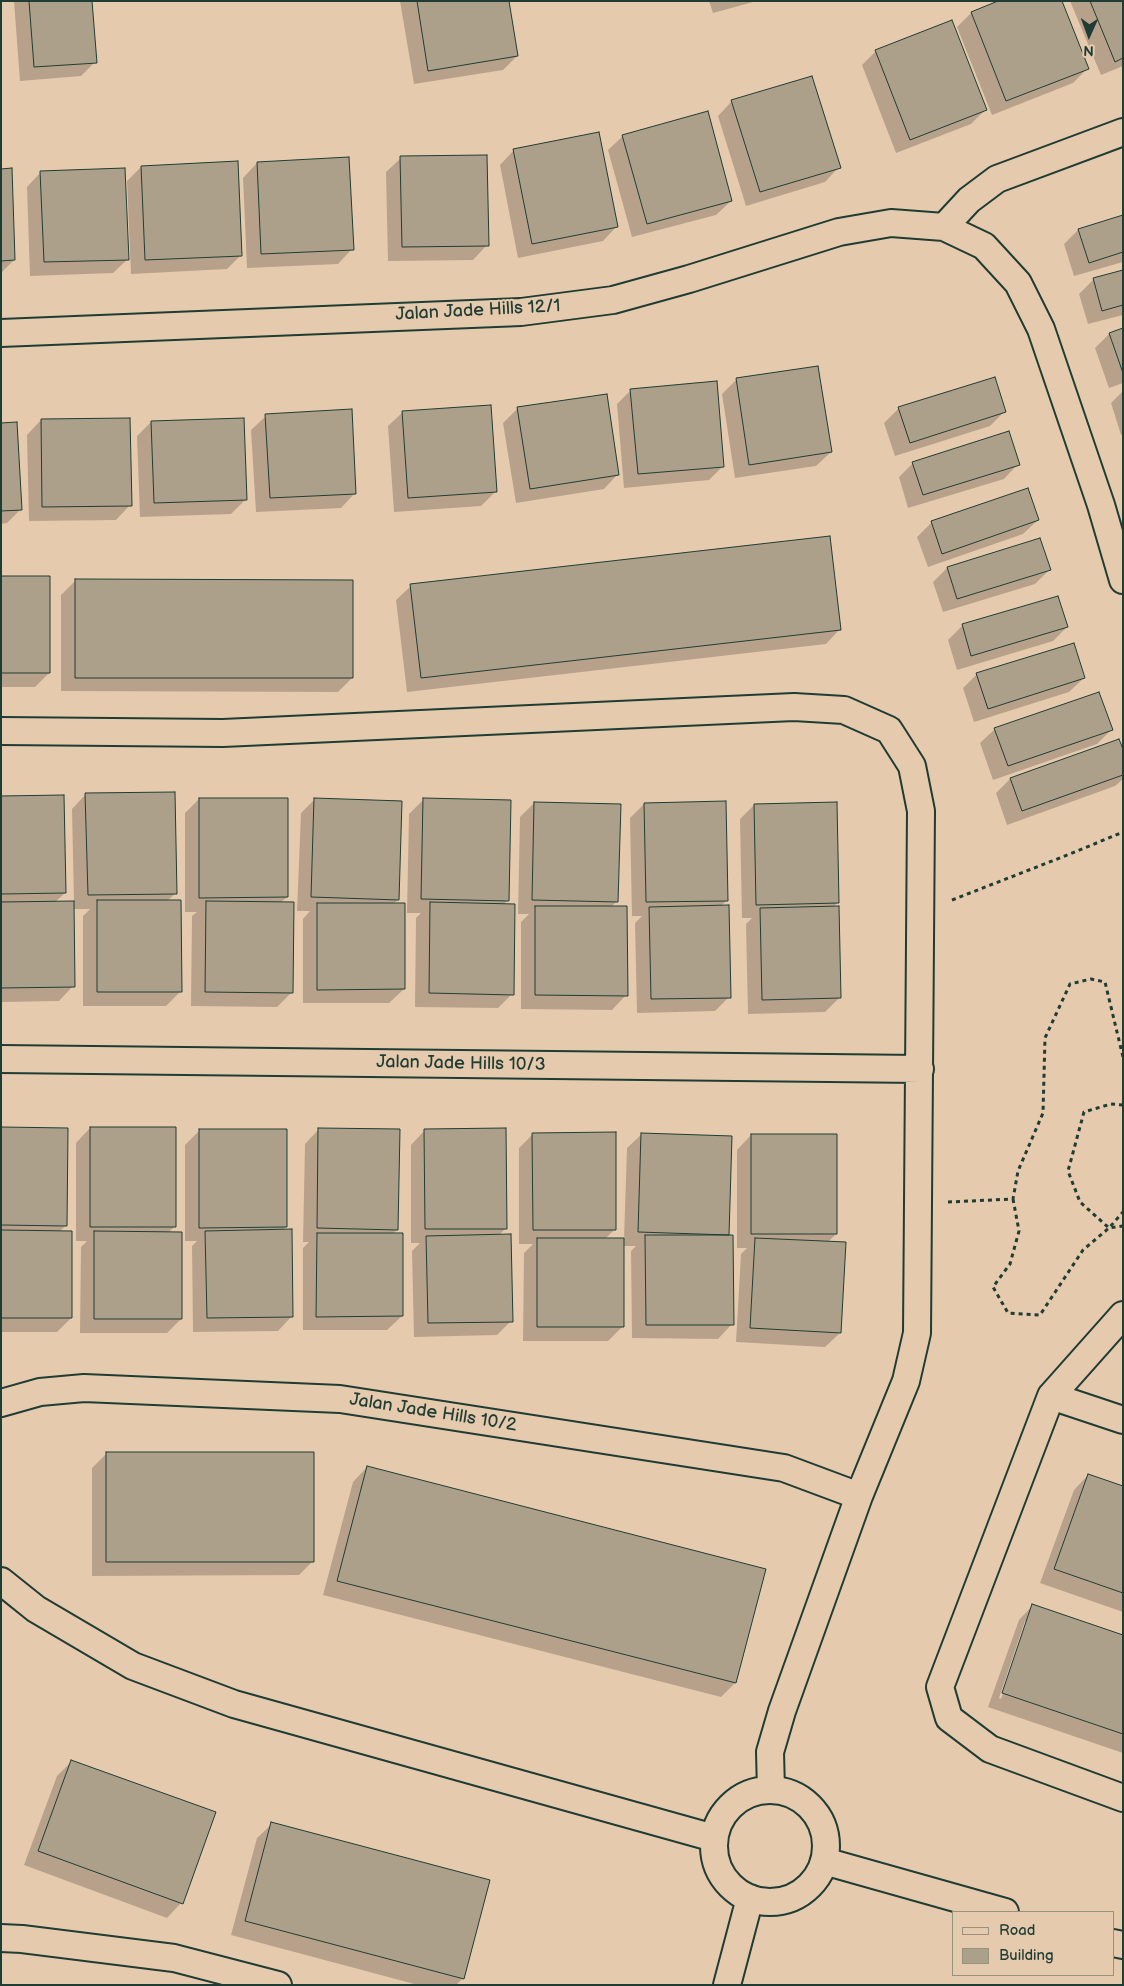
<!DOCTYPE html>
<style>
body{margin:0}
#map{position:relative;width:1124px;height:1986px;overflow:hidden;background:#e6caad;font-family:"Balsamiq Sans",sans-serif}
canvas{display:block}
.frame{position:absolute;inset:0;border:2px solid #1f3d34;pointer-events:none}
.legend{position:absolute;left:952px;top:1911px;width:162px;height:65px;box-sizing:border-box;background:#e6caad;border:1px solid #96927d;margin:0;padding:6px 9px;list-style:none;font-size:15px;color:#1f3d34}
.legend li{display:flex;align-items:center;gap:10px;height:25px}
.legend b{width:25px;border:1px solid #96927d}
.north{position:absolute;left:1064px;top:10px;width:50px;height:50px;-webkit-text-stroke:4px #e6caad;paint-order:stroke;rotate:182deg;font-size:14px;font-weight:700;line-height:20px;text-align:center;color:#1f3d34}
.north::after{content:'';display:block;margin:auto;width:18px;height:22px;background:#1f3d34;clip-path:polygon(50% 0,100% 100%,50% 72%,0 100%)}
</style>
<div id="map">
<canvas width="1124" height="1986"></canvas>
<div class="frame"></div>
<ul class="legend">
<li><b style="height:6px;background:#e6caad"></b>Road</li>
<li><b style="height:14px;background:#aca08a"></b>Building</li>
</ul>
<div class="north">N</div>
</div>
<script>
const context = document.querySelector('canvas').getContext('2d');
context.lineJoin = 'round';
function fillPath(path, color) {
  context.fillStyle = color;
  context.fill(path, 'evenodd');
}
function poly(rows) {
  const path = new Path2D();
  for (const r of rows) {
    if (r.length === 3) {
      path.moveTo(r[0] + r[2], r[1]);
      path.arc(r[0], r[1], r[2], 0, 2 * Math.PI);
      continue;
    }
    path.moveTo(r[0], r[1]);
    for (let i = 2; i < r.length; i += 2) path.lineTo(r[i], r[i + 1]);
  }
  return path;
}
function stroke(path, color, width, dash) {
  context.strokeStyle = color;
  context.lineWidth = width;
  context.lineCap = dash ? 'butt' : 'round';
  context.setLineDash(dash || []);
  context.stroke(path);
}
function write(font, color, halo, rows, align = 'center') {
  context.font = font + ' "Balsamiq Sans",sans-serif';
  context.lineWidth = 4;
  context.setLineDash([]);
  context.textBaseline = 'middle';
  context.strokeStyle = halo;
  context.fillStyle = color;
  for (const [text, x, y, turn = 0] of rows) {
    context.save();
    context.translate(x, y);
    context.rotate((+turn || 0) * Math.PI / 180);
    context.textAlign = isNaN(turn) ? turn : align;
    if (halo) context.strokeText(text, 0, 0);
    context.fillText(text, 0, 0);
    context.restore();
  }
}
const shadow = poly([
 [14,1,90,1,95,62,81,76,20,81],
 [400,1,508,1,517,56,503,70,414,84],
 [709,1,757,1,713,13],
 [1001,1,1088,68,1073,83,992,115,957,27,971,13],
 [1070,1,1123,1,1123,66,1101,75],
 [876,51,985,110,971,124,896,153,862,65],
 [732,101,839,167,825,182,746,206,718,116],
 [623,136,731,201,716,215,632,237,608,150],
 [514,150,617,226,603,241,518,258,500,165],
 [401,158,487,245,473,260,388,261,386,172],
 [257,163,352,249,338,264,247,268,243,178],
 [141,167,241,255,227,269,131,274,127,181],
 [1,170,14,260,1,273],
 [41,172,128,259,113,273,30,276,27,187],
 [1123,216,1123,262,1074,276,1064,244,1078,230],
 [1123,271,1123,315,1088,324,1079,294,1093,280],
 [1123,329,1123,383,1109,388,1095,348,1109,334],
 [737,379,831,452,816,466,735,478,722,394],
 [631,390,723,466,709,480,624,488,617,404],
 [1123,391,1123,434,1121,435,1111,403],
 [518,408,618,474,604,489,516,503,503,423],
 [899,408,1005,411,990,426,895,456,884,423],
 [403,412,495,492,481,506,394,512,388,426],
 [266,416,355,493,341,508,256,512,251,430],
 [41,420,130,505,116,520,29,521,27,435],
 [151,422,245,500,231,514,140,517,137,436],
 [1,424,21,509,7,523,1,524],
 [913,463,1018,464,1004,479,908,508,899,477],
 [1038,520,1023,534,928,567,917,537,932,522],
 [947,568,1049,570,1035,584,943,612,933,582],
 [1,578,49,673,35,687,1,687],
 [76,580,352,678,338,692,61,691,61,595],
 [411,586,840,629,826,644,407,692,396,600],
 [963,625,1067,627,1053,641,957,670,948,640],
 [977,674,1084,678,1069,692,974,722,963,688],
 [995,729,1111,730,1097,744,993,780,980,743],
 [1118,740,1123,752,1123,779,1115,786,1007,825,996,793,1010,779],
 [86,794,176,893,167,901,180,992,166,1006,83,1006,83,916,90,909,72,909,73,986,59,1001,1,1002,1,797,65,893,55,902,74,902,72,809],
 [199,799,287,897,280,903,291,993,277,1007,191,1006,192,916,197,912,185,912,185,813],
 [315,799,398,900,393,904,404,989,389,1003,303,1003,303,919,310,911,297,911,301,813],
 [423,800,508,900,503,905,512,994,498,1008,415,1007,416,918,421,913,407,913,409,814],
 [534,803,617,901,610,908,626,995,612,1010,521,1009,521,922,529,914,518,914,520,817],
 [644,804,727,900,720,907,729,997,715,1011,637,1013,635,923,642,916,632,916,630,818],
 [754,805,838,902,833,908,839,998,825,1012,748,1014,746,924,752,918,742,918,740,819],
 [1,1128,66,1225,59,1232,71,1318,57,1332,1,1332],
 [90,1128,175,1226,168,1233,181,1319,167,1333,80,1333,81,1247,87,1241,76,1241,76,1143],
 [319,1129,397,1230,392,1234,402,1316,387,1330,303,1330,303,1248,309,1242,303,1242,305,1144],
 [200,1130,286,1227,282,1231,292,1316,278,1331,193,1332,192,1246,197,1241,185,1241,185,1145],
 [425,1130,505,1229,499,1235,511,1321,497,1335,414,1337,412,1251,420,1243,411,1243,411,1145],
 [533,1134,615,1229,605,1239,624,1239,627,1148,642,1134,731,1137,727,1237,732,1324,718,1339,632,1338,631,1251,636,1246,623,1246,622,1327,608,1341,523,1341,524,1253,533,1244,519,1244,519,1148],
 [751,1135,836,1234,827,1243,840,1333,825,1347,736,1342,741,1254,747,1248,737,1248,737,1150],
 [106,1454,313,1561,299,1575,92,1576,92,1468],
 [367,1467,735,1683,721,1697,323,1595,353,1482],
 [1088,1475,1123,1488,1123,1612,1040,1583,1074,1490],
 [1033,1605,1123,1636,1123,1753,988,1707,1019,1620],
 [1025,1621,1028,1621,1001,1699,999,1698],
 [72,1761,181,1903,167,1918,24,1865,57,1776],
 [272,1824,463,1978,456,1985,418,1985,231,1935,257,1838]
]);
const building = poly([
 [29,1,92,1,97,63,34,67,29,1],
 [417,1,509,1,518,56,428,71,417,1],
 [998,1,1062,1,1089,69,1006,101,971,12,998,1],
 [1090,1,1123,1,1123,58,1115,62,1090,1],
 [952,20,987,110,910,140,875,50,952,20],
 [812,76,841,168,760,192,731,100,812,76],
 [708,111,732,201,647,224,622,135,708,111],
 [599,132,618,227,532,244,513,149,599,132],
 [487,155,489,246,402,247,400,156,487,155],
 [349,157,354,250,261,254,257,162,349,157],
 [238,161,242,256,145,260,141,166,238,161],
 [12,168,15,260,1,261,1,169,12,168],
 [125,168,129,260,44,262,40,171,125,168],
 [1123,215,1123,252,1089,263,1078,229,1123,215],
 [1123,270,1123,305,1102,311,1093,278,1123,270],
 [1123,328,1123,373,1109,333,1123,328],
 [818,366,832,452,749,465,736,378,818,366],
 [995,377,1006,412,910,443,898,407,995,377],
 [717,381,724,467,638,474,630,389,717,381],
 [607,394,619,475,530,489,517,407,607,394],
 [491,405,497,492,408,498,402,411,491,405],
 [352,409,356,494,270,498,265,414,352,409],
 [130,418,132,506,42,507,41,419,130,418],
 [244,418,247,500,154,503,151,421,244,418],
 [17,422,22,510,1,511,1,423,17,422],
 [1009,431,1020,465,923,495,912,462,1009,431],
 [1028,488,1039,520,942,554,931,521,1028,488],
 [830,536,841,630,421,678,410,584,830,536],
 [1040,538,1051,570,957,599,947,567,1040,538],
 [1,576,50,576,50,673,1,673,1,576],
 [75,579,353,580,353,678,75,678,75,579],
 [1058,596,1068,627,971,656,962,624,1058,596],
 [1074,643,1085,678,988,709,976,673,1074,643],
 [1099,692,1113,730,1008,766,994,728,1099,692],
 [1119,739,1123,749,1123,775,1022,811,1010,778,1119,739],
 [175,792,177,894,88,895,85,793,175,792],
 [64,795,66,893,1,894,1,796,64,795],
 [199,798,288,798,288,897,199,898,199,798],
 [314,798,402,801,399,900,311,897,314,798],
 [423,798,511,800,509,901,421,899,423,798],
 [726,801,728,901,646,902,644,803,726,801],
 [534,802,621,804,618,902,532,900,534,802],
 [837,802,839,903,756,905,754,804,837,802],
 [97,900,181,900,182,992,97,992,97,900],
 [74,901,75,987,1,988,1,902,74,901],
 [206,901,294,902,293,993,205,992,206,901],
 [430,902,515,904,514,995,429,993,430,902],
 [317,903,405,903,405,989,317,990,317,903],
 [729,905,731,998,651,999,649,907,729,905],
 [535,906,627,906,628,996,535,995,535,906],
 [839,906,841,998,762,1000,760,908,839,906],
 [1,1127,68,1128,67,1226,1,1225,1,1127],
 [90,1127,176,1127,176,1227,90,1227,90,1127],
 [318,1128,400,1129,398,1230,317,1228,318,1128],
 [506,1128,507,1229,425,1229,424,1129,506,1128],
 [199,1129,287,1129,287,1227,199,1228,199,1129],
 [616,1132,616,1230,533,1230,532,1133,616,1132],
 [641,1133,732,1136,729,1235,638,1232,641,1133],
 [751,1134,837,1134,837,1234,751,1234,751,1134],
 [292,1229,293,1317,207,1318,205,1231,292,1229],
 [1,1230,72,1231,72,1318,1,1318,1,1230],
 [94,1231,182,1232,182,1319,94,1319,94,1231],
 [317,1233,403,1233,403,1316,316,1317,317,1233],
 [511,1234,513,1322,428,1323,426,1236,511,1234],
 [645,1235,733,1235,734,1325,646,1325,645,1235],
 [537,1238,624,1238,624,1327,537,1327,537,1238],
 [755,1238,846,1242,841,1333,750,1328,755,1238],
 [106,1452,314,1452,314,1562,106,1562,106,1452],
 [367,1466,766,1569,736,1683,337,1581,367,1466],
 [1088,1474,1123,1486,1123,1593,1054,1569,1088,1474],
 [1032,1604,1123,1635,1123,1734,1002,1693,1032,1604],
 [71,1760,216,1812,183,1904,38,1851,71,1760],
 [271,1822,490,1880,464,1979,245,1921,271,1822]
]);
const path = poly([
 [952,900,1070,854,1123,832],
 [1123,1105,1111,1104,1084,1112,1068,1171,1080,1202,1109,1228,1123,1212],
 [1013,1199,1019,1231,1010,1264,993,1287,1008,1313,1040,1315,1083,1250,1109,1228,1123,1226],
 [948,1202,1013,1199,1018,1171,1043,1113,1045,1038,1070,984,1091,979,1105,982,1123,1057]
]);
const street = poly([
 [944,227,969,200,997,179,1123,132],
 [1,333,521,312,613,300,689,279,839,232,891,223,944,227,984,246,1018,283,1041,329,1101,505,1123,580],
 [1,731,223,733,794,707,844,710,889,730,912,766,921,811,917,1333,906,1381,859,1496,782,1711,770,1752,771,1790],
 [1,1059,920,1069],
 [1123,1315,1051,1396,940,1687,949,1718,990,1749,1123,1798],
 [1051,1396,1123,1420],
 [1,1403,40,1392,84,1388,340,1399,784,1468,859,1496],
 [1,1581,36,1609,133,1666,234,1704,714,1838],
 [770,1846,56],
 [824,1861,1005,1912],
 [1,1938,22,1939,174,1958,278,1985],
 [1113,1943,1123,1945],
 [727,1985,750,1898]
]);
const streetNames = [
 ["Jalan Jade Hills 12/1",478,311,-3],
 ["Jalan Jade Hills 10/3",461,1064,1],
 ["Jalan Jade Hills 10/2",433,1413,9]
];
fillPath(shadow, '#0003');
fillPath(building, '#aca08a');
stroke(building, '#1f3d34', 1);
stroke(street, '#1f3d34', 30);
stroke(path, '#1f3d34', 3, [4, 4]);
stroke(street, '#e6caad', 26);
write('18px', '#1f3d34', '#e6caad', streetNames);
</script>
